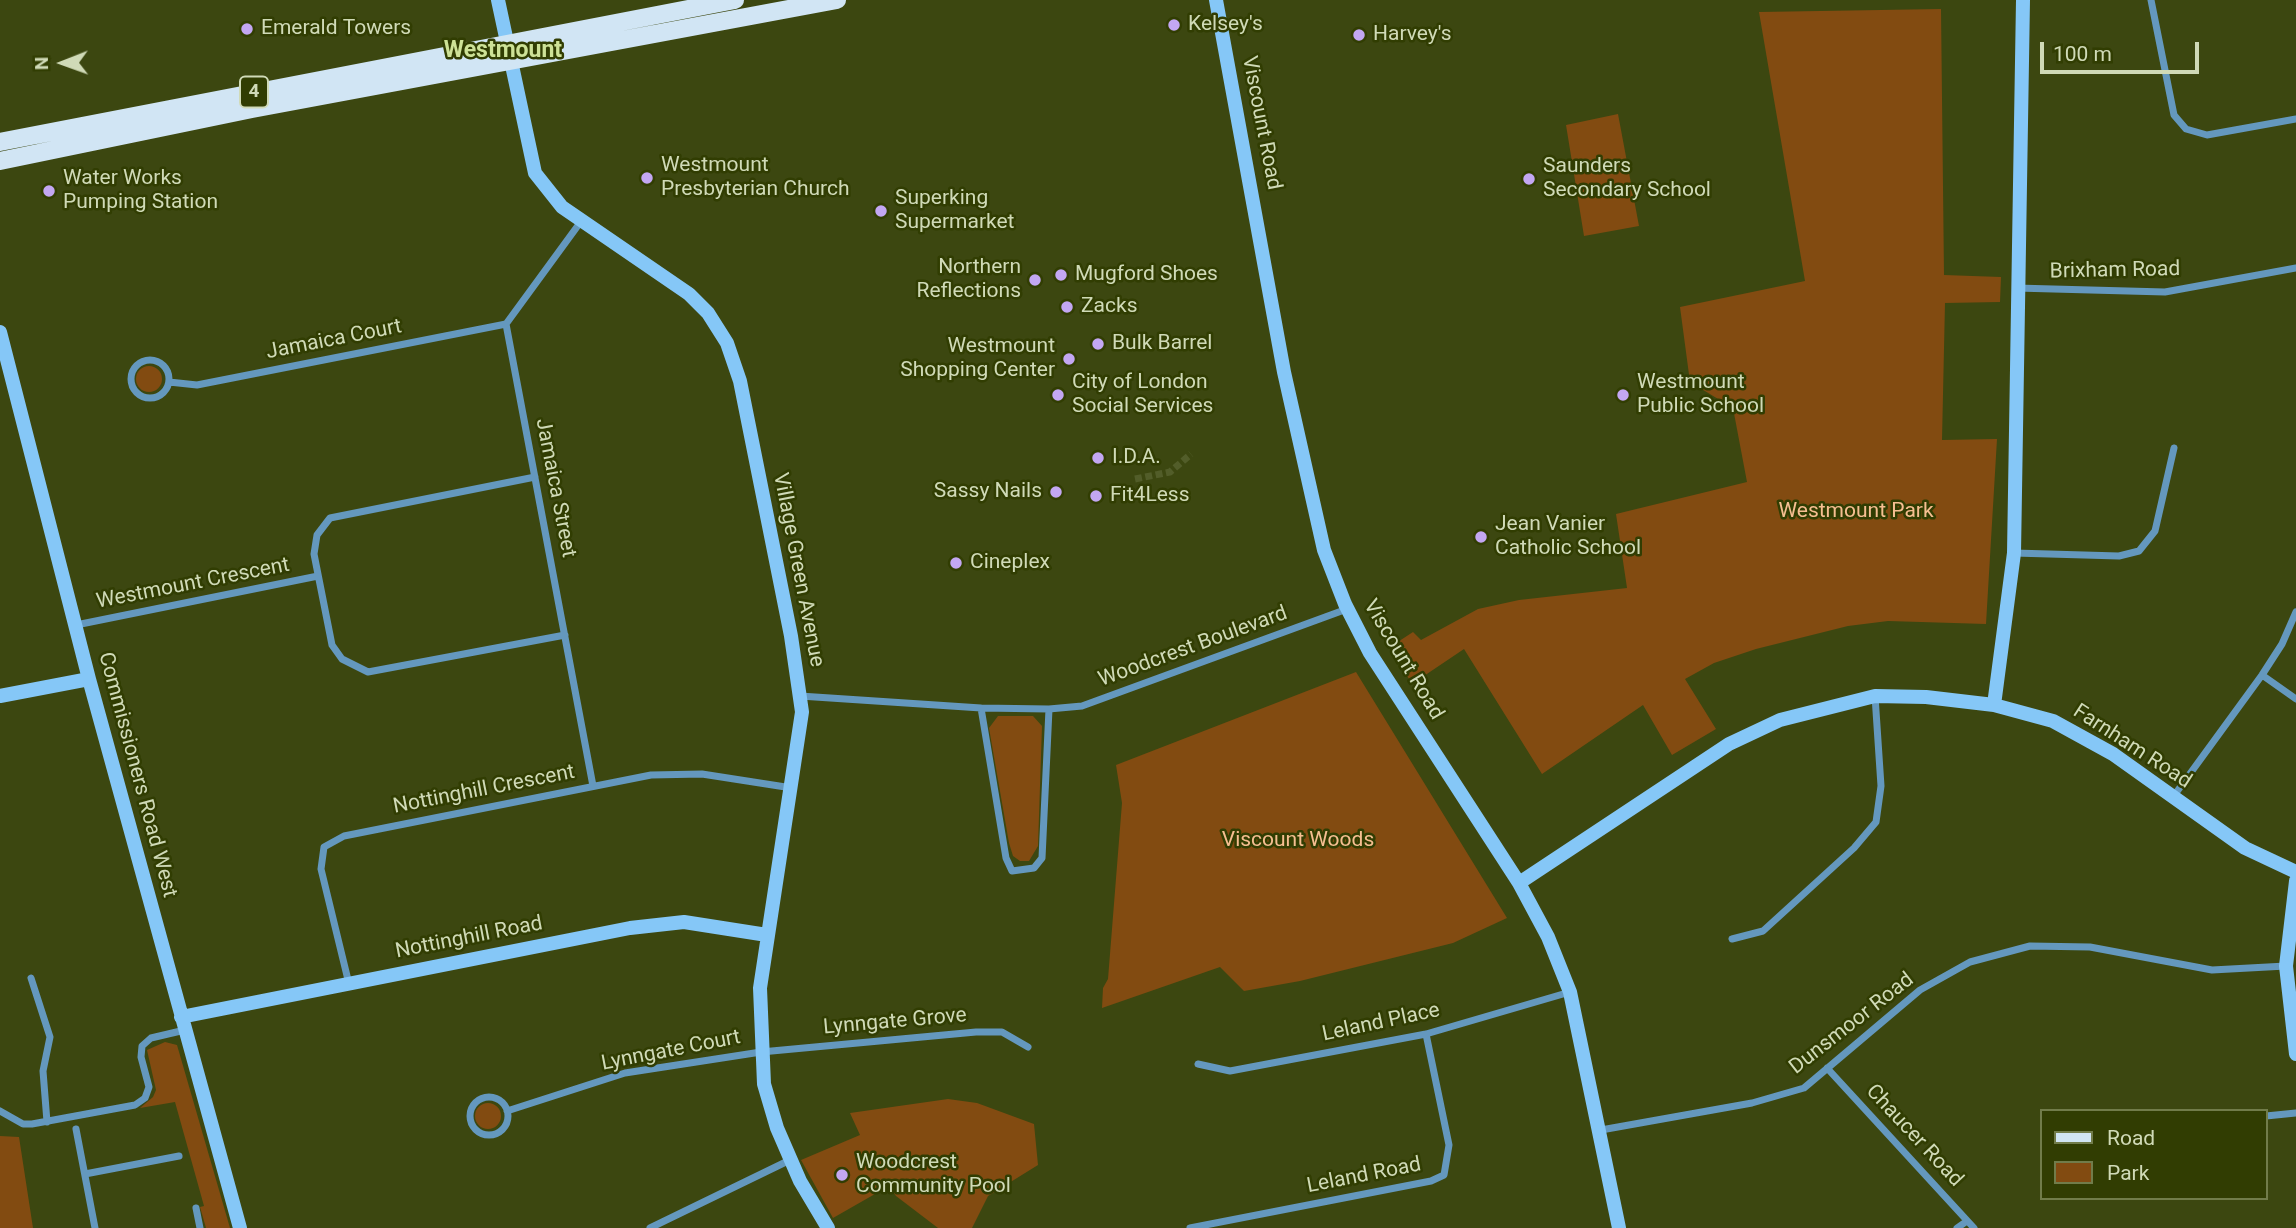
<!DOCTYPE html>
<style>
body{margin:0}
#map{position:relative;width:2296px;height:1228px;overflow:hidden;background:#3c4710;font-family:Roboto,sans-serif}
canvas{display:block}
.legend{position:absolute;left:2040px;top:1109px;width:228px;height:91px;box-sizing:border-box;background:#313d02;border:2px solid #717c4a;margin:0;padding:9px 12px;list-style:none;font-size:21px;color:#d0dab7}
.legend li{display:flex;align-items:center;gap:14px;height:35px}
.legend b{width:35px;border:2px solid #717c4a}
.north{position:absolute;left:28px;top:28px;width:70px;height:70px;-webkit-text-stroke:5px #313d02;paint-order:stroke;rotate:269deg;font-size:19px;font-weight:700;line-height:28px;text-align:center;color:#d0dab7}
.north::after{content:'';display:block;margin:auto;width:24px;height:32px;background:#d0dab7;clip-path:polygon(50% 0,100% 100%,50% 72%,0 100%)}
.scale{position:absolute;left:2040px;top:42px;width:159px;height:32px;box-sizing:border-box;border:4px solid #d0dab7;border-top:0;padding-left:9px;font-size:21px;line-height:24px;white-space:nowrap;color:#d0dab7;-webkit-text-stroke:5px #313d02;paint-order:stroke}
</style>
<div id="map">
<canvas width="2296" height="1228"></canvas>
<ul class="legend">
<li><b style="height:9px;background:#d1e5f4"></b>Road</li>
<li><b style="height:19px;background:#824b11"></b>Park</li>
</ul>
<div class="north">N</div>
<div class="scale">100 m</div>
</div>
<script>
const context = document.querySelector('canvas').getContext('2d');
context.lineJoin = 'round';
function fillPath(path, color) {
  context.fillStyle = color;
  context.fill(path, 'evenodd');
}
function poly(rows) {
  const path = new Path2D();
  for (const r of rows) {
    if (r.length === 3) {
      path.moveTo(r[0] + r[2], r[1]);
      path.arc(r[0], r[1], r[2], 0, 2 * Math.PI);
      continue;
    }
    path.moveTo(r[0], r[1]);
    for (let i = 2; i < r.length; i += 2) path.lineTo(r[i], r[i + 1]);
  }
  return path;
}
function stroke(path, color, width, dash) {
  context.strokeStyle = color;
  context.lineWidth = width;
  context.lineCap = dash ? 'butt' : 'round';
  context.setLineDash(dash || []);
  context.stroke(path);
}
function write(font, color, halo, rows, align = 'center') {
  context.font = font + ' Roboto,sans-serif';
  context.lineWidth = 5;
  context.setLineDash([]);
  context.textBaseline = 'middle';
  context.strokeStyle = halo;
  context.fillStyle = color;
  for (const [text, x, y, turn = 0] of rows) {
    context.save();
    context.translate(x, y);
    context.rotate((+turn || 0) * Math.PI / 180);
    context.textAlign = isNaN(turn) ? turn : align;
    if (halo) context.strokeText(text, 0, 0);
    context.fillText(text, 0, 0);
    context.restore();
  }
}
const green = poly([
 [1941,9,1944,275,2001,277,2000,302,1945,303,1942,440,1997,439,1986,624,1888,621,1848,626,1756,649,1714,663,1685,679,1716,729,1672,755,1643,705,1542,774,1464,649,1412,684,1390,647,1413,632,1421,640,1478,609,1519,600,1627,588,1616,514,1747,482,1733,408,1690,382,1680,307,1805,281,1759,12],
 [1618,114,1639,226,1584,236,1566,125],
 [149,379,13],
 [1356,672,1507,918,1453,943,1300,981,1244,991,1220,967,1102,1008,1103,988,1108,979,1122,803,1116,765],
 [998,716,1033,716,1042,726,1038,846,1029,861,1020,861,1013,856,1009,843,989,728],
 [165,1042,177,1045,230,1228,206,1228,200,1207,204,1206,175,1102,140,1108,153,1097,156,1090,147,1050],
 [948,1099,977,1103,1034,1124,1038,1165,988,1196,972,1228,938,1228,896,1196,889,1186,833,1218,801,1160,860,1135,850,1113],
 [488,1116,13],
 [0,1136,19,1137,33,1228,0,1228]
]);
const streetTunnel = poly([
 [1135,479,1170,472,1191,454]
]);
const street = poly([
 [2151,0,2174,115,2186,129,2207,135,2296,119],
 [582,220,506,324,593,786],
 [2016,288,2165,292,2296,268],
 [150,379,19],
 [169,382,197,385,506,324],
 [535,477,330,518,317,535,314,554,332,645,342,659,368,672,565,635],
 [2014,553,2119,556,2139,551,2155,531,2174,448],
 [76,625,318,576],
 [2262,675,2296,699],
 [800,696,981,708,1006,858,1012,871,1034,868,1042,858,1049,709,1082,706,1347,609],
 [981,708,1049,709],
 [2173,797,2262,675,2282,644,2296,612],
 [1732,939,1763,931,1854,848,1876,822,1881,786,1875,696],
 [31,978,50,1037,43,1071,47,1122],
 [349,984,321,869,324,847,344,836,651,775,702,774,792,788],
 [1198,1064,1230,1071,1426,1034,1570,992],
 [1827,1068,1974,1228],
 [489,1116,19],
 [0,1111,23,1124,32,1124,135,1105,145,1098,149,1087,141,1057,142,1046,151,1038,185,1030],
 [507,1111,625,1073,761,1052,976,1032,1002,1032,1028,1047],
 [2266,1116,2296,1113],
 [76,1129,95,1228],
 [1601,1130,1752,1103,1804,1088,1920,990,1970,962,2030,946,2090,947,2212,970,2286,966],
 [85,1174,179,1156],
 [196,1208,200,1228],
 [650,1228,790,1160],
 [1190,1228,1431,1181,1444,1175,1449,1145,1426,1034],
 [1957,1228,1967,1221]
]);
const secondary = poly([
 [498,0,535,173,562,207,689,294,708,313,727,343,740,381,791,636,802,712,760,988,764,1084,777,1128,800,1181,828,1228],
 [1216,0,1284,372,1324,550,1345,604,1370,653,1519,883,1548,937,1570,992,1619,1228],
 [0,332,89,679,240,1228],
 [0,696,89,679],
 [1994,705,2014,553,2023,0],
 [2296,881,2286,966,2296,1054],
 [1519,883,1729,744,1780,720,1875,696,1926,697,1994,705,2053,721,2113,754,2245,848,2296,872],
 [181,1017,630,928,684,922,767,935]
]);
const primary = poly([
 [0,142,735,0],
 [0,161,252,109,837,0]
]);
const markers = [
 [1174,25,7,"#c3a7f2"],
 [247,29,7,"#c3a7f2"],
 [1359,35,7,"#c3a7f2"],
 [647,178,7,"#c3a7f2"],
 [1529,179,7,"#c3a7f2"],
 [49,191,7,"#c3a7f2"],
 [881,211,7,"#c3a7f2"],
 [1061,275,7,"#c3a7f2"],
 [1035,280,7,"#c3a7f2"],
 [1067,307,7,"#c3a7f2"],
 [1098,344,7,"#c3a7f2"],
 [1069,359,7,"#c3a7f2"],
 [1058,395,7,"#c3a7f2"],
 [1623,395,7,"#c3a7f2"],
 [1098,458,7,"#c3a7f2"],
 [1056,492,7,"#c3a7f2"],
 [1096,496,7,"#c3a7f2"],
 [1481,537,7,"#c3a7f2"],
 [956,563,7,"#c3a7f2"],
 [842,1175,7,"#c3a7f2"]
];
const shields = [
 [254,92,28]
];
const shieldNames = [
 ["4",254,92]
];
const poiNames = [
 ["Kelsey's",1188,25],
 ["Emerald Towers",261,29],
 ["Harvey's",1373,35],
 ["Westmount",661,166],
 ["Presbyterian Church",661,190],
 ["Saunders",1543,167],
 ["Secondary School",1543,191],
 ["Water Works",63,179],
 ["Pumping Station",63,203],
 ["Superking",895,199],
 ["Supermarket",895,223],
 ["Northern",1021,268,"right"],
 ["Reflections",1021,292,"right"],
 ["Mugford Shoes",1075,275],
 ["Zacks",1081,307],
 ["Bulk Barrel",1112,344],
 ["Westmount",1055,347,"right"],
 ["Shopping Center",1055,371,"right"],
 ["City of London",1072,383],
 ["Social Services",1072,407],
 ["Westmount",1637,383],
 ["Public School",1637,407],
 ["I.D.A.",1112,458],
 ["Sassy Nails",1042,492,"right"],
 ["Fit4Less",1110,496],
 ["Jean Vanier",1495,525],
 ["Catholic School",1495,549],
 ["Cineplex",970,563],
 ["Woodcrest",856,1163],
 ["Community Pool",856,1187]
];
const streetNames = [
 ["Viscount Road",1261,123,79],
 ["Brixham Road",2115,271,-1],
 ["Jamaica Court",334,340,-11],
 ["Jamaica Street",555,488,79],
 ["Village Green Avenue",798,570,79],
 ["Westmount Crescent",193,584,-11],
 ["Woodcrest Boulevard",1193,647,-20],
 ["Viscount Road",1403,660,59],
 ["Farnham Road",2132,747,33],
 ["Commissioners Road West",137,775,75],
 ["Nottinghill Crescent",484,790,-11],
 ["Nottinghill Road",469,938,-11],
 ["Lynngate Grove",895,1022,-5],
 ["Leland Place",1381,1023,-12],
 ["Dunsmoor Road",1852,1024,-38],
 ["Lynngate Court",671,1051,-11],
 ["Chaucer Road",1914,1136,47],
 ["Leland Road",1364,1176,-11]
];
const parkNames = [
 ["Westmount Park",1856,512],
 ["Viscount Woods",1298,841]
];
const neighbourhoodNames = [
 ["Westmount",503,51]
];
fillPath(green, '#824b11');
stroke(streetTunnel, '#525d29', 7, [7, 3.5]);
stroke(street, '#6498be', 7);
stroke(secondary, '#85c7f7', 14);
stroke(primary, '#d1e5f4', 18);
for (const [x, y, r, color] of markers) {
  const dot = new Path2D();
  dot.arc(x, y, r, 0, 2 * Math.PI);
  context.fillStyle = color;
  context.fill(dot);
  stroke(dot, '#313d02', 2.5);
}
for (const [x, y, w] of shields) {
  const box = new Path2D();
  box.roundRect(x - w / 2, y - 15.5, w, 31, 5);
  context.fillStyle = '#313d02';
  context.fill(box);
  stroke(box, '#d0dab7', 2);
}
write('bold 19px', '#d0dab7', null, shieldNames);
write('21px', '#d0dab7', '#313d02', poiNames, 'left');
write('21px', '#d0dab7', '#313d02', streetNames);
write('21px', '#f6be91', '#313d02', parkNames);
write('bold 23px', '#cee297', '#313d02', neighbourhoodNames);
</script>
